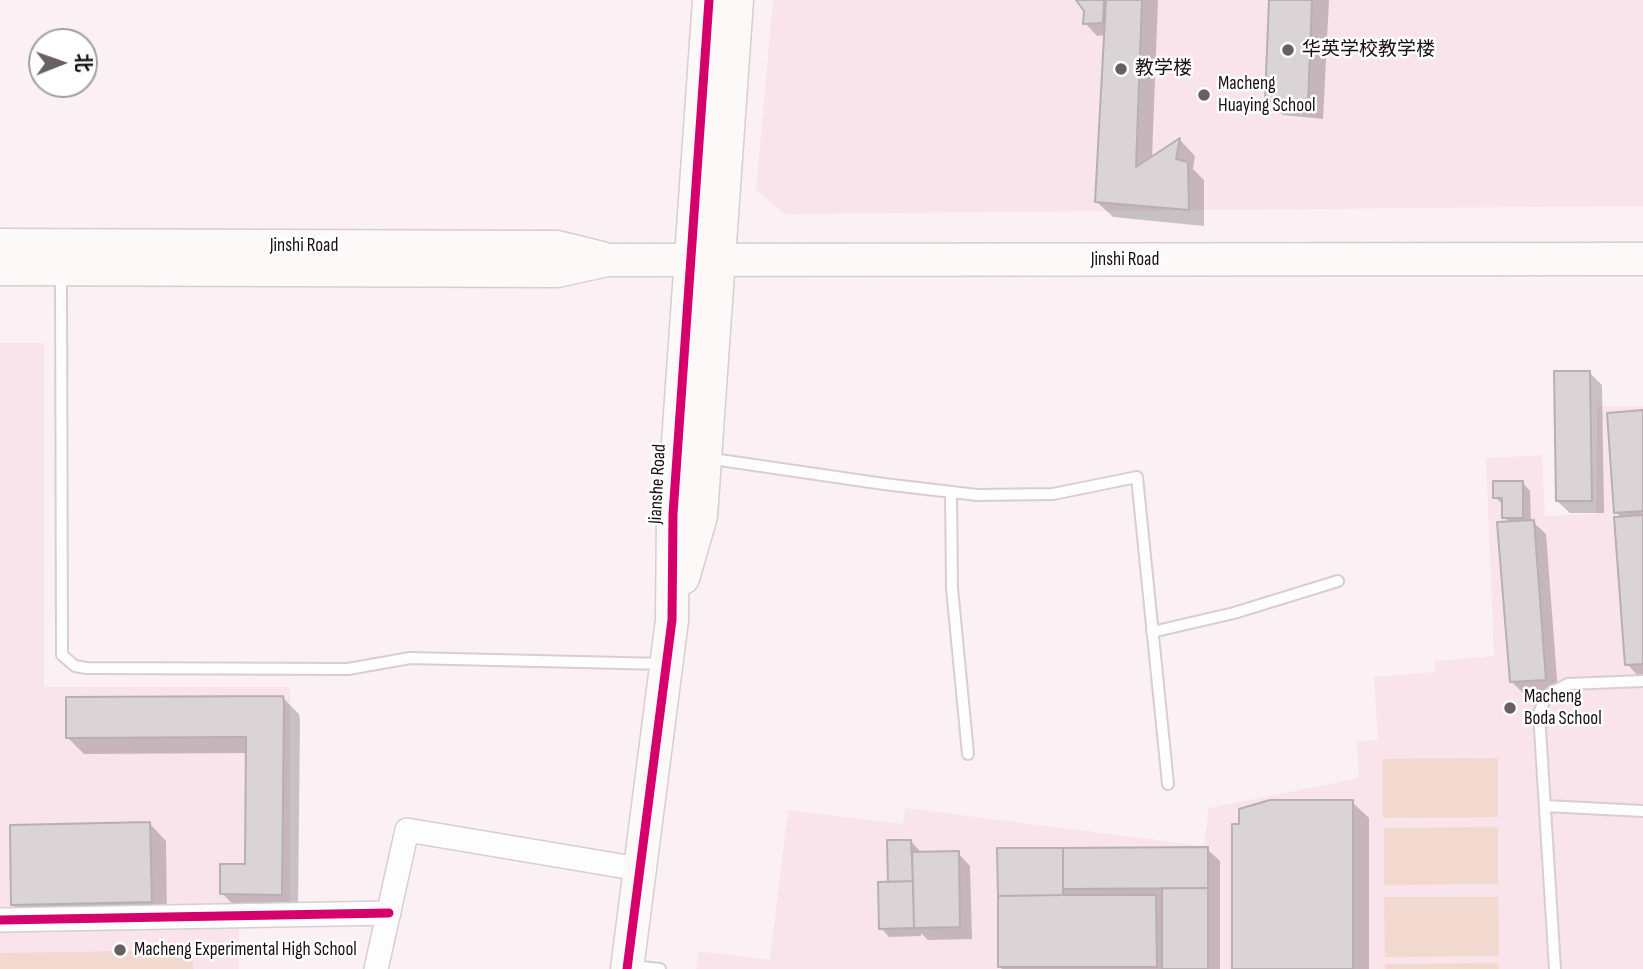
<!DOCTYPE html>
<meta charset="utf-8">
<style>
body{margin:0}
#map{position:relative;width:1643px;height:969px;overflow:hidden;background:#fbf1f4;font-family:"Sofia Sans Condensed","Noto Sans SC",sans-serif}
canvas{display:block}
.north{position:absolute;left:28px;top:28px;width:70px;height:70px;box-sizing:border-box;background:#fff;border:2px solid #a29fa0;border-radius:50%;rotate:89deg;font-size:19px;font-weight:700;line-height:28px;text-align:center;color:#171012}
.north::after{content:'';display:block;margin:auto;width:24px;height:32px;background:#675f61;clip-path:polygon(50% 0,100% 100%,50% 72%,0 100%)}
</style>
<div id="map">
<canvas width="1643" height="969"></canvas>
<div class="north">北</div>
</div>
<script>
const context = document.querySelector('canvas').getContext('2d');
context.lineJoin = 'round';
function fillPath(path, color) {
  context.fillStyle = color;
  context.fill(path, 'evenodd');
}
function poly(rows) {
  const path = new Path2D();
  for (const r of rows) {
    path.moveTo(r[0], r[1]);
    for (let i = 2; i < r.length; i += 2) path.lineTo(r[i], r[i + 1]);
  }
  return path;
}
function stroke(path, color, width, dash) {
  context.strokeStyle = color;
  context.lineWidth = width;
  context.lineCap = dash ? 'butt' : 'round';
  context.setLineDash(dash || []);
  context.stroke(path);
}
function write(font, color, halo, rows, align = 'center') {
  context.font = font + ' "Sofia Sans Condensed","Noto Sans SC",sans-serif';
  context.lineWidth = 5;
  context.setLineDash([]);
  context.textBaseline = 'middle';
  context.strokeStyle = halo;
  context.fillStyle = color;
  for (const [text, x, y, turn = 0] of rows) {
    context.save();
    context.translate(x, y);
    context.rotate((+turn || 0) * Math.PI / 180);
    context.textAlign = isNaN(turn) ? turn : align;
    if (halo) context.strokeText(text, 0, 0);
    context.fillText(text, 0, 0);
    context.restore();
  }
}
const built = poly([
 [773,0,1643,0,1643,206,785,214,756,190],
 [0,343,44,343,44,687,290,687,290,903,0,910],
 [1597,406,1643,406,1643,969,696,969,699,951,770,960,788,810,903,824,905,808,1204,846,1209,808,1359,778,1357,741,1378,740,1374,677,1435,672,1435,661,1494,656,1486,458,1542,455,1545,516,1596,514],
 [239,927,239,969,0,969,0,931]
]);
const green = poly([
 [1498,758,1498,817,1383,818,1383,759],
 [1498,827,1498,884,1384,885,1384,828],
 [1498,897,1499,956,1385,957,1384,897],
 [192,950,193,969,0,969,0,953],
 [1499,963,1499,969,1385,969,1385,964]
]);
const shadow = poly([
 [1078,0,1158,0,1152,158,1180,140,1195,156,1193,169,1204,180,1204,226,1113,217,1096,201,1106,35,1097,36,1085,23,1086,11],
 [1270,0,1329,0,1323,119,1283,115,1266,99],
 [1590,373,1602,385,1604,513,1570,513,1557,501],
 [1643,412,1643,676,1639,677,1627,664,1622,518,1616,512],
 [1522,482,1530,491,1531,522,1533,522,1546,534,1558,692,1524,694,1511,681,1510,523,1504,517,1504,506,1495,497],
 [282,697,299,714,300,720,298,910,238,910,222,893,246,866,248,753,84,754,67,737],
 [1352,802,1369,818,1369,969,1234,969],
 [150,824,166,841,167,918,29,920,12,904],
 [911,841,919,850,919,854,958,853,970,866,972,939,928,940,921,933,921,936,889,937,881,928,890,884],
 [999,849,1207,849,1220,861,1220,969,1002,969,1000,967]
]);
const building = poly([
 [1076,0,1104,0,1103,23,1083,24,1084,11,1076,0],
 [1106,0,1142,0,1136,167,1180,138,1176,159,1188,162,1189,210,1095,202,1106,0],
 [1269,0,1312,0,1308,103,1265,100,1269,0],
 [1554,371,1590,371,1592,501,1556,501,1554,371],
 [1643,410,1643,511,1614,513,1607,413,1643,410],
 [1493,481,1523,481,1523,518,1502,518,1502,498,1493,498,1493,481],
 [1643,515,1643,664,1625,665,1614,517,1643,515],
 [1534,520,1546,680,1510,682,1497,522,1534,520],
 [283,696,284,702,282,895,220,894,220,864,245,864,246,737,66,738,66,697,283,696],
 [1270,800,1353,800,1353,969,1232,969,1232,824,1239,824,1239,809,1270,800],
 [150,822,152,902,11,905,10,825,150,822],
 [887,840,911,840,913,881,888,882,887,840],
 [1208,847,1208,888,1063,889,1063,848,1208,847],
 [997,848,1063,848,1063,895,998,896,997,848],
 [959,851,960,927,914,928,912,852,959,851],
 [913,881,914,928,879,929,878,882,913,881],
 [1162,888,1208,888,1208,969,1162,969,1162,888],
 [1063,895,1156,895,1157,967,998,967,998,896,1063,895]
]);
const lane = poly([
 [61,272,62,655,75,666,86,668,348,669,410,658,664,664],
 [706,458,884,484,977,495,1053,494,1137,477,1168,784],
 [951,492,952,588,968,754],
 [1152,632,1234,613,1338,581],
 [1545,806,1643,811],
 [631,966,660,969],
 [1555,969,1539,713,1544,702,1551,693,1568,684,1643,681]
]);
const street = poly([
 [0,920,389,913],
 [376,969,407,830,639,869]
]);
const secondary = poly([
 [0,245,557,247,602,258],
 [0,269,557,271,607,260,1643,259],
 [683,578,701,516,737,0],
 [627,969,672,620,673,514,709,0]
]);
const cycleway = poly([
 [0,920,389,913],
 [627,969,672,620,673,514,709,0]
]);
const markers = [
 [1288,50,7,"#675f61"],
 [1121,69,7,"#675f61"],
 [1204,95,7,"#675f61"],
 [1510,708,7,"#675f61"],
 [120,950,7,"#675f61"]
];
const poiNames = [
 ["华英学校教学楼",1302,50],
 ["教学楼",1135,69],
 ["Macheng",1218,84],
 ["Huaying School",1218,106],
 ["Macheng",1524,697],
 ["Boda School",1524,719],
 ["Macheng Experimental High School",134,950]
];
const streetNames = [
 ["Jinshi Road",304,246],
 ["Jinshi Road",1125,260],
 ["Jianshe Road",658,484,-87]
];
fillPath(built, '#f8e4ea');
fillPath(green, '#f1d9cf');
fillPath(shadow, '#0003');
fillPath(building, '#dbd4d7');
stroke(building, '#b6afb3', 2);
stroke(lane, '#d6ced0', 14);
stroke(street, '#d6ced0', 26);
stroke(secondary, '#d6ced0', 35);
stroke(lane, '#fefdfd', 10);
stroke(street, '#fefdfd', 23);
stroke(secondary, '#fcf9f8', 32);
stroke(cycleway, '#d6006c', 9);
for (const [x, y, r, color] of markers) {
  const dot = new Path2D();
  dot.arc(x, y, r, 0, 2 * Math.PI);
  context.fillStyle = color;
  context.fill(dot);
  stroke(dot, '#fff', 2.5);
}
write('19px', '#171012', '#fff', poiNames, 'left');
write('19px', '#171012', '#fff', streetNames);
</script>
